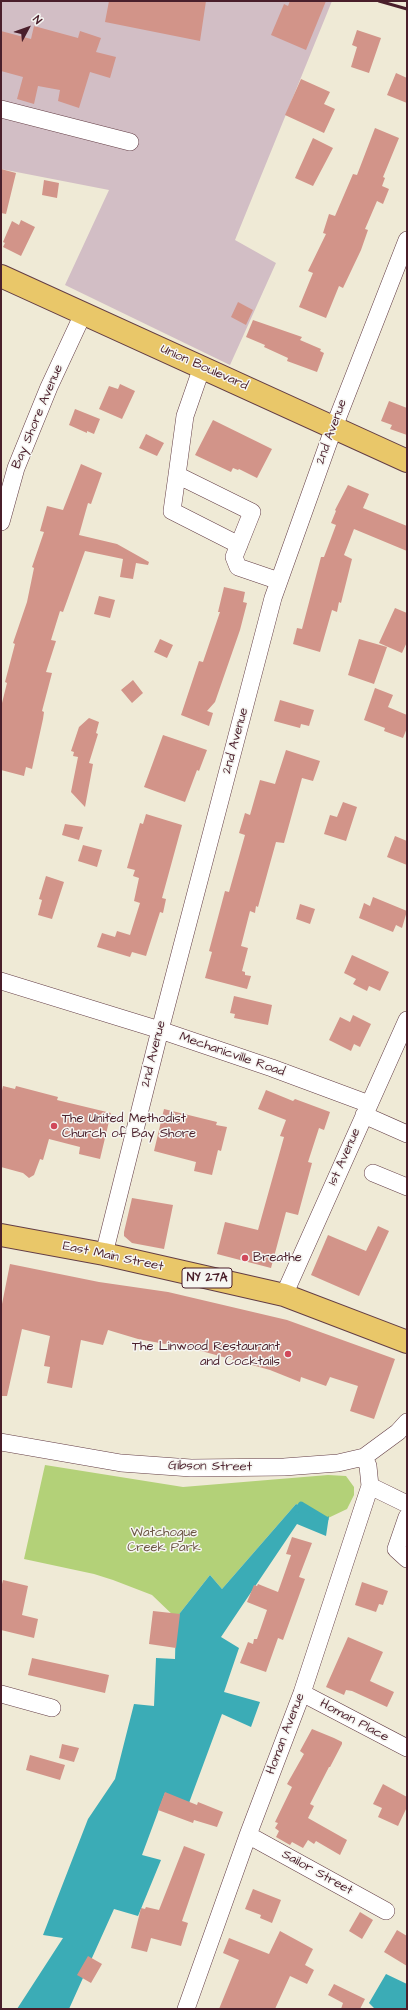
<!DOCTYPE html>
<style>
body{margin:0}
#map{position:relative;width:408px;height:2010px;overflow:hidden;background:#efead6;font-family:"Architects Daughter",sans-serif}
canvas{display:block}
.frame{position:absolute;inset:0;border:2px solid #4a1f2b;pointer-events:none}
.north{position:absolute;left:8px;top:8px;width:40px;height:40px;-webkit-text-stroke:3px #f6f6f2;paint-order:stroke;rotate:49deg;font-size:11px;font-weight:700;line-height:16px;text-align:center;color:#4a1f2b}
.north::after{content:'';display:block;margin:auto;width:14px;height:18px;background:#4a1f2b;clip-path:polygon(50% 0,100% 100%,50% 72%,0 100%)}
</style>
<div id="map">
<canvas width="408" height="2010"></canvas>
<div class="frame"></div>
<div class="north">N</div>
</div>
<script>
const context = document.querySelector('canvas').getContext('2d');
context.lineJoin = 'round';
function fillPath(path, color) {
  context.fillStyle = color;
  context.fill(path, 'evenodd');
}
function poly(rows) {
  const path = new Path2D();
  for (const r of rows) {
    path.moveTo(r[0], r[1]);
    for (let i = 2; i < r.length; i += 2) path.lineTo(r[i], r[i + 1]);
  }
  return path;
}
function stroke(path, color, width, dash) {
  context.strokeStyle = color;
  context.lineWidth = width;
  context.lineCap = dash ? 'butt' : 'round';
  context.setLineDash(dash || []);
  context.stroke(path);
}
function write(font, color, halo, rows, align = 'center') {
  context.font = font + ' "Architects Daughter",sans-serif';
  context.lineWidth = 3;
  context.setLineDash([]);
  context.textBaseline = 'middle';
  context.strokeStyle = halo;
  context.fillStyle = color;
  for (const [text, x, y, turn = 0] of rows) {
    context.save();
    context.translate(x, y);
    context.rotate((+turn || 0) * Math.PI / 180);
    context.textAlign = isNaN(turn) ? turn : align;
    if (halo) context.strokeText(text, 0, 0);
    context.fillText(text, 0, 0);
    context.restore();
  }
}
const industrial = poly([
 [1,1,332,1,235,240,276,263,230,365,65,285,109,190,1,169]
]);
const green = poly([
 [45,1465,183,1487,328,1475,346,1476,354,1487,354,1495,347,1509,326,1519,296,1504,222,1589,210,1575,176,1618,152,1595,113,1580,94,1574,24,1559]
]);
const water = poly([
 [296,1504,326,1518,329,1516,326,1536,297,1524,221,1637,239,1648,224,1692,260,1702,251,1727,222,1714,189,1803,165,1793,142,1855,161,1860,138,1916,114,1909,69,2009,17,2009,63,1938,43,1935,88,1819,115,1779,134,1704,154,1706,156,1658,175,1659,176,1618,210,1575,222,1589],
 [386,1974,407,1984,407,2009,375,2009,369,2003]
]);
const stream = poly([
 [297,1510,301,1504,326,1519]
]);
const building = poly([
 [109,1,206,1,200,41,105,22],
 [290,1,326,1,306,50,271,35,284,4,288,6],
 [34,26,78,38,80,31,101,38,96,52,116,57,110,78,90,72,79,108,58,101,60,90,38,86,34,104,17,99,23,77,1,71,1,31,31,39],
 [357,30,381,38,369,73,351,67,357,47,352,45],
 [396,73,407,78,407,103,387,95],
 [301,79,330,92,324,104,335,109,324,133,285,115],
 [375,128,399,138,383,177,385,178,382,186,389,189,383,204,377,201,365,229,368,230,361,250,343,288,339,286,326,318,299,307,313,273,308,271,326,234,323,233,329,214,335,216,353,174,357,175],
 [313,138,333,148,313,186,295,178],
 [1,169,16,173,6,214,1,213],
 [44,180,59,183,57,198,42,195],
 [21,220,35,227,21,256,3,247,5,243,3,242,12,221,19,225],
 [238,302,253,310,246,325,231,317],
 [253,320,302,337,300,340,321,349,320,351,324,353,317,372,287,361,288,358,264,347,265,345,246,337],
 [120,384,135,391,122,419,99,409,109,386,118,389],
 [389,401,407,408,407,435,390,429,392,425,381,421],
 [75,409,100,419,94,434,87,431,87,433,69,425],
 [213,420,272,449,257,478,239,469,238,470,233,468,231,472,195,455],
 [146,434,164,443,157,456,139,448],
 [81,464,102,473,91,504,88,503,79,535,117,544,149,562,148,565,136,563,133,579,120,577,123,559,85,551,63,612,60,611,51,640,56,641,46,672,52,673,42,711,44,712,43,719,32,769,26,767,24,776,1,770,1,707,7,683,5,682,15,644,13,643,27,602,34,568,32,567,44,532,40,531,47,506,63,510],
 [348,485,369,494,363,508,407,526,407,551,354,529,344,555,352,559,341,603,339,602,337,612,332,610,320,652,293,644,297,628,302,629,321,557,324,557,336,525,331,523,336,511,335,510],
 [224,587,245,592,243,602,247,603,240,630,215,702,207,711,213,713,209,726,181,715,199,661,203,662,220,612,218,612],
 [99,596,115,600,110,618,94,614],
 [395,608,407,613,407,642,402,653,379,643],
 [160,639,173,645,167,658,154,652],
 [359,639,387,647,374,684,348,675],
 [133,680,143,693,132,703,121,690],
 [375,688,393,695,388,707,407,715,407,728,403,738,384,731,385,728,364,720],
 [280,700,314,710,309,726,301,724,300,728,274,721],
 [89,718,99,722,96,733,98,734,89,763,93,764,85,807,71,792,78,757,73,756,74,752,71,751,79,727],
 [163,735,207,750,199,771,197,770,185,802,144,787],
 [286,750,320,761,313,781,302,778,284,843,276,842,258,907,256,906,255,913,250,911,241,946,248,948,242,971,245,972,245,975,251,976,247,989,205,978,212,952,209,951,225,891,229,892,245,835,239,833,245,813,250,815,260,780,275,784],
 [343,802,357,807,346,841,324,834,330,815,337,817],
 [146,814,182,825,162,898,166,899,163,913,160,912,146,956,132,952,130,957,97,947,102,933,115,937,117,931,130,935,140,903,134,901,139,878,133,876,135,870,127,868,140,823,143,824],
 [65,824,83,827,79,840,62,835],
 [395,836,407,841,407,865,387,857],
 [83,845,102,850,97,867,78,861],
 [46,876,64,882,52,919,38,915,42,900,39,899],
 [373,897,407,911,402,928,396,925,393,932,359,918,364,903,370,906],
 [300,904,315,909,310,924,296,919],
 [352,955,389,972,380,991,369,986,367,991,353,984,356,979,344,973],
 [234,996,272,1005,268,1025,234,1018,235,1014,230,1013],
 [353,1015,371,1024,360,1047,354,1044,351,1051,329,1040,340,1017,350,1022],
 [3,1086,15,1089,16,1086,58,1097,57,1100,111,1113,100,1159,79,1154,80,1147,49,1139,43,1160,40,1159,34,1175,29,1178,23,1173,1,1167,1,1095],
 [266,1090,293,1101,295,1099,330,1112,324,1130,319,1128,308,1162,312,1163,298,1215,286,1212,271,1268,217,1254,225,1222,258,1230,284,1137,280,1136,286,1120,258,1109],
 [164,1109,217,1122,216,1125,227,1127,221,1151,218,1150,212,1175,194,1171,196,1162,154,1151],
 [132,1198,173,1205,164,1249,132,1243,124,1236,124,1232],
 [378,1226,389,1231,359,1296,311,1275,328,1235,366,1251],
 [10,1264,99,1282,168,1292,287,1320,395,1359,374,1419,350,1411,358,1386,330,1377,326,1386,301,1377,300,1382,270,1370,169,1342,165,1344,138,1339,108,1330,103,1345,81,1340,72,1388,47,1383,50,1367,44,1366,50,1336,22,1329,7,1396,1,1396,1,1309],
 [292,1537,312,1543,299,1577,305,1579,296,1604,283,1640,278,1638,266,1672,240,1663,248,1642,253,1644,254,1639,257,1639,267,1610,247,1602,254,1585,257,1586,258,1584,278,1592,291,1555,286,1554],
 [3,1580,28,1586,22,1615,38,1619,34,1638,1,1630,1,1588],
 [362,1582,388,1591,383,1605,379,1604,376,1612,355,1605],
 [153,1611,180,1614,176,1648,149,1644],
 [348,1637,383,1652,370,1681,394,1692,387,1707,352,1691,346,1690,344,1695,326,1687],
 [32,1658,109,1675,105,1693,28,1675],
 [312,1729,334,1738,342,1742,342,1744,330,1767,329,1767,310,1804,314,1806,308,1818,347,1840,340,1855,316,1841,314,1844,308,1840,303,1848,292,1842,290,1845,276,1837,279,1831,275,1828,278,1823,275,1822,292,1787,287,1784,304,1754,300,1751],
 [62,1744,79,1748,74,1762,59,1758],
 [30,1755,65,1765,60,1780,26,1770],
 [383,1784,407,1797,407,1807,398,1826,378,1817,382,1808,373,1804],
 [165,1792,197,1805,198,1802,223,1812,217,1827,194,1820,193,1823,158,1810],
 [184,1846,205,1854,182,1921,188,1923,181,1946,151,1938,147,1952,131,1948,141,1908,145,1909,146,1907,159,1910],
 [253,1889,281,1900,272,1923,260,1918,261,1915,245,1909],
 [360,1912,373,1920,362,1939,349,1931],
 [397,1930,407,1936,407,1966,384,1952],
 [280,1931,313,1949,305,1965,314,1970,307,1984,290,1976,275,2009,219,2009,239,1960,223,1953,229,1938,269,1954],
 [88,1956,102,1964,91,1983,77,1975],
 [334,1984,365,1999,360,2009,341,2009,343,2003,328,1995]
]);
const minor = poly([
 [1,109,130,142],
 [202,367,185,416,177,475,252,512,234,557,238,567,279,581],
 [177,475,172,511,239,545],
 [1,522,16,468,49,387,83,314],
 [1,981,160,1030,272,1068,369,1104],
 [364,1115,407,1134],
 [373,1173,407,1187],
 [104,1254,160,1030,273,598,334,427,407,240],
 [284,1295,407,1020],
 [1,1442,121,1463,191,1468,284,1467,338,1463,364,1457,398,1432,407,1422],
 [370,1486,407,1504],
 [407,1517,396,1549,407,1559],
 [302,1693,407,1748],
 [1,1694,52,1708],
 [248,1835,386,1911],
 [186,2009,248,1835,302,1693,370,1486,368,1466,364,1457]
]);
const major = poly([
 [1,276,407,461],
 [1,1235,104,1254,284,1295,407,1342]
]);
const rail = poly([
 [379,1,407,9]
]);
const markers = [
 [54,1126,4,"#d1495b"],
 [245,1258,4,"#d1495b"],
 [288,1354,4,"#d1495b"]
];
const shields = [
 [207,1278,50]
];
const shieldNames = [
 ["NY 27A",207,1278]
];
const streetNames = [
 ["Union Boulevard",204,368,24],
 ["Bay Shore Avenue",38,417,-67],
 ["2nd Avenue",332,432,-70],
 ["2nd Avenue",236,741,-75],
 ["2nd Avenue",154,1054,-76],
 ["Mechanicville Road",232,1055,19],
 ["1st Avenue",345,1157,-66],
 ["East Main Street",113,1257,12],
 ["Gibson Street",210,1467,1],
 ["Homan Place",354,1721,28],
 ["Homan Avenue",286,1734,-69],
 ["Sailor Street",317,1873,29]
];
const poiNames = [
 ["The United Methodist",62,1119],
 ["Church of Bay Shore",62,1134],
 ["Breathe",253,1258],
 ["The Linwood Restaurant",280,1347,"right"],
 ["and Cocktails",280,1362,"right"]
];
const parkNames = [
 ["Watchogue",164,1533],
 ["Creek Park",164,1548]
];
fillPath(industrial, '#d2bec5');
fillPath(green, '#b3d178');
fillPath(water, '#3bacb6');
stroke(stream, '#3bacb6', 5);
fillPath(building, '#d29489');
stroke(minor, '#633d45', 18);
stroke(major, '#633d45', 24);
stroke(minor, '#fff', 17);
stroke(major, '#e9c769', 22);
stroke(rail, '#4a1f2b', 3);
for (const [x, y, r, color] of markers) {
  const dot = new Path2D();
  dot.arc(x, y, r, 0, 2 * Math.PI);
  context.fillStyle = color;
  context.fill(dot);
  stroke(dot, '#f6f6f2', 1.5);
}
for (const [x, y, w] of shields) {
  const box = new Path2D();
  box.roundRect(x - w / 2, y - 10, w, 20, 3);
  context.fillStyle = '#f6f6f2';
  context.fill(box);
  stroke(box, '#4a1f2b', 1);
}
write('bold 12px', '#4a1f2b', null, shieldNames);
write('13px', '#4a1f2b', '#f6f6f2', streetNames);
write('13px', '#4a1f2b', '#f6f6f2', poiNames, 'left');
write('13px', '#6a5442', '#f6f6f2', parkNames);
</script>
